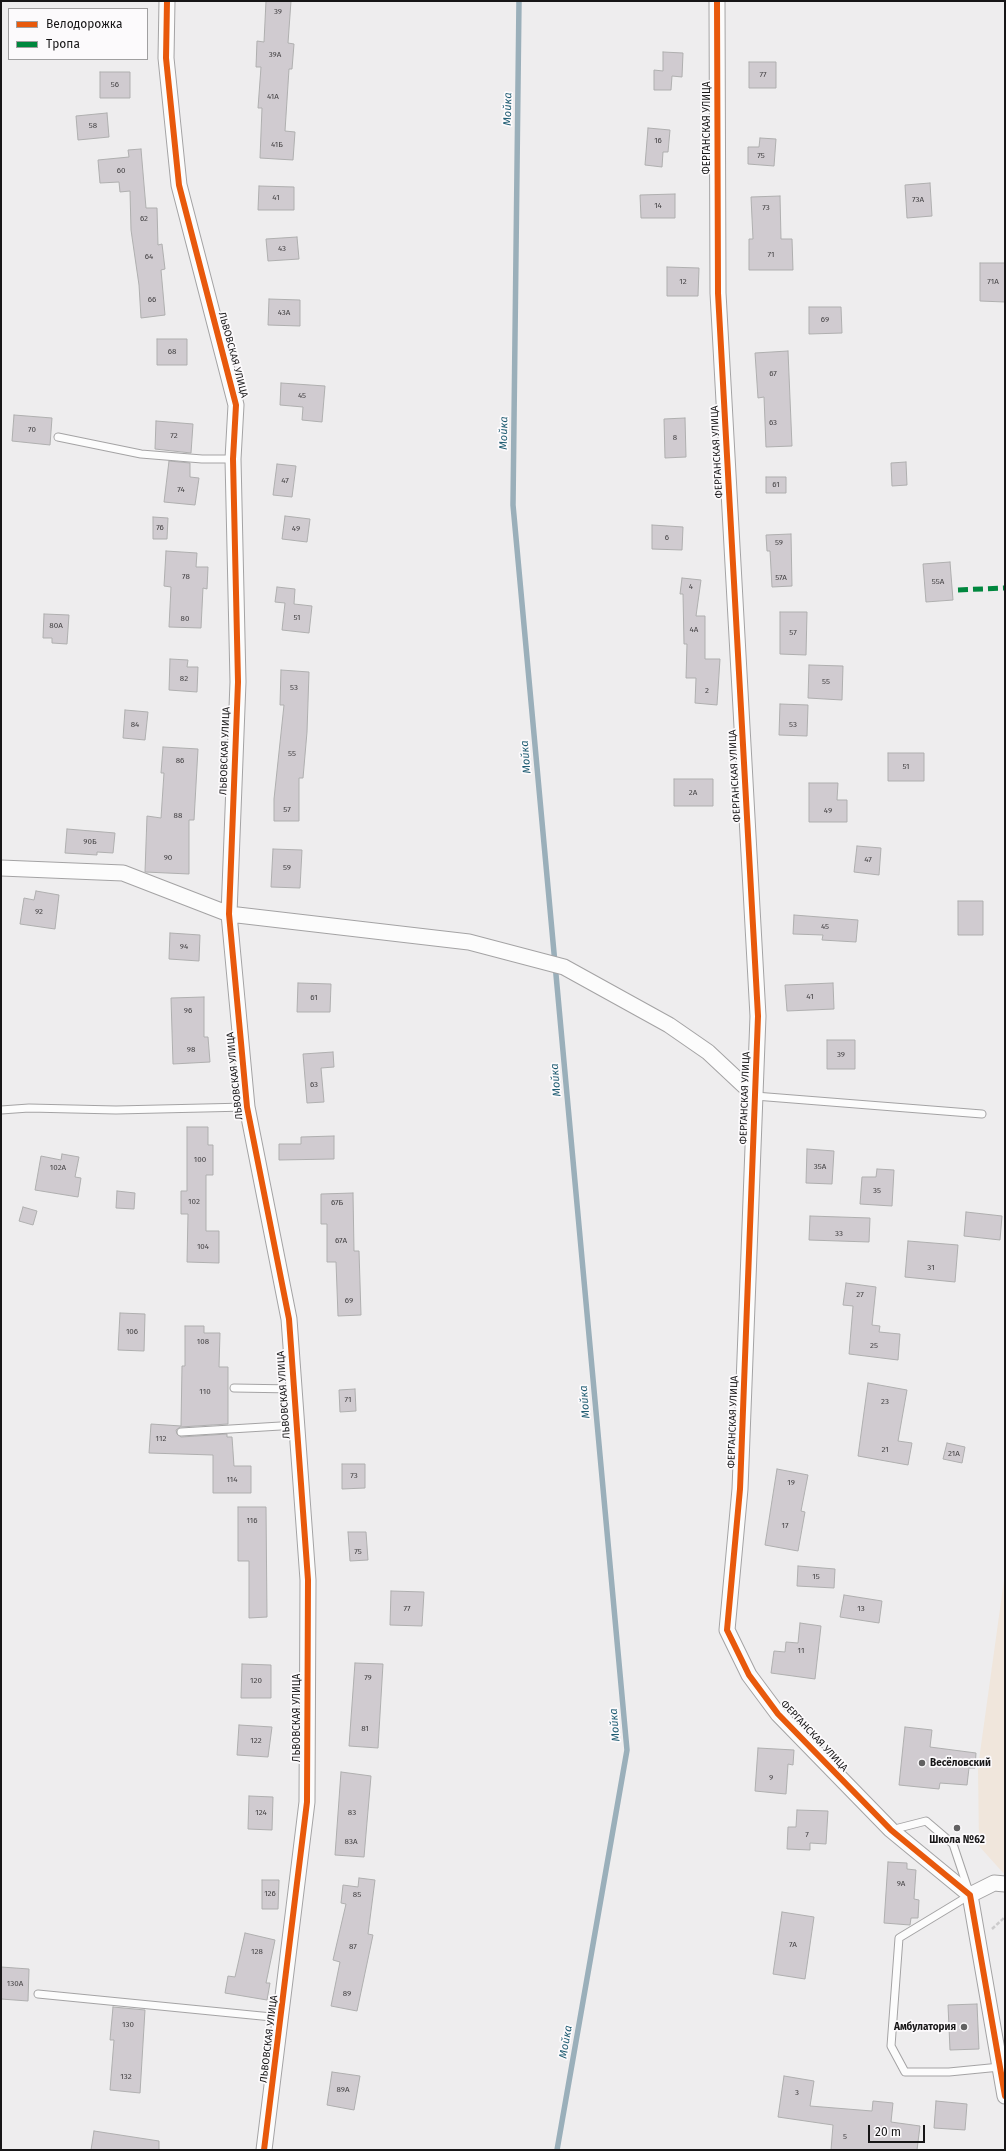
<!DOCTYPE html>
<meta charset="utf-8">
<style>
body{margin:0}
#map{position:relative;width:1006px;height:2151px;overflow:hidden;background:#eeedee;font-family:"Fira Sans",sans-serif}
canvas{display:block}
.frame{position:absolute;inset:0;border:2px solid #171617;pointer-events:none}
.legend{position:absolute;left:8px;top:8px;width:140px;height:52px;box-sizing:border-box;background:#fcfafc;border:1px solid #a09fa0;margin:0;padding:5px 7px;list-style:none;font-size:12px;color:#171617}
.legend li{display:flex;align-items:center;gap:8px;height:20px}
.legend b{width:20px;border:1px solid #a09fa0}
.scale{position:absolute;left:868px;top:2125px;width:57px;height:18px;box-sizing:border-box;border:2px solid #171617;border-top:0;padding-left:5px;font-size:12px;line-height:14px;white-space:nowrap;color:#171617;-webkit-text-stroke:3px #fcfafc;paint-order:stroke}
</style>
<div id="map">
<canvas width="1006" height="2151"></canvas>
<div class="frame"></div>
<ul class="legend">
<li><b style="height:5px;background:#e8590c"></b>Велодорожка</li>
<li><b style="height:5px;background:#00873e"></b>Тропа</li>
</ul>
<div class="scale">20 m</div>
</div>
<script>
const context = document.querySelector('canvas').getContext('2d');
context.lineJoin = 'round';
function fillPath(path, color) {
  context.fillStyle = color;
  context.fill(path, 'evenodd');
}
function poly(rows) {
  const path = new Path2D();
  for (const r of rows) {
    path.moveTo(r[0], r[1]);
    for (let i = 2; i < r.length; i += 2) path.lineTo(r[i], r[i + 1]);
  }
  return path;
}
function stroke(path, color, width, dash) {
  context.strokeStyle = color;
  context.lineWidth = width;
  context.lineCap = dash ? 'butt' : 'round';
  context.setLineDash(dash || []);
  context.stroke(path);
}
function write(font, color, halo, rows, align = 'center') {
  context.font = font + ' "Fira Sans",sans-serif';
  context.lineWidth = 3.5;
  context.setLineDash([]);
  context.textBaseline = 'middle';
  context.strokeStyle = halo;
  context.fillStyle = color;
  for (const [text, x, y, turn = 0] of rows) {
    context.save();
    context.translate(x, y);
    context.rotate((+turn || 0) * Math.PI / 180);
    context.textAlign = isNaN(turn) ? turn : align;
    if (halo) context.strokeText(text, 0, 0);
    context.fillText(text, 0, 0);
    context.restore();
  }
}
const education = poly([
 [1005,1573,1005,1875,979,1846,978,1767]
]);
const stream = poly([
 [519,1,513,505,627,1750,557,2150]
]);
const building = poly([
 [266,1,291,1,288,43,294,44,292,69,289,69,285,131,295,132,293,160,260,158,262,108,258,108,261,67,256,67,257,41,264,42,266,1],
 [663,52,683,53,682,77,672,76,671,90,654,90,654,70,663,71,663,52],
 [749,62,776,62,776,88,749,88,749,62],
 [100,72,130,72,130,98,100,98,100,72],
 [107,113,109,137,78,140,76,116,107,113],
 [648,128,670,130,668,152,663,152,662,167,645,165,648,128],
 [760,138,776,139,774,166,748,164,748,147,759,147,760,138],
 [141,149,146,208,157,208,158,245,162,244,165,269,161,270,165,315,141,318,139,285,131,230,130,191,120,192,119,182,100,183,98,160,129,157,128,150,141,149],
 [930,183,932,216,907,218,905,185,930,183],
 [259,186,294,187,294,210,258,210,259,186],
 [675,194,675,218,641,218,640,195,675,194],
 [780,196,781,239,792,239,793,270,749,270,749,239,753,239,751,197,780,196],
 [297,237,299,259,268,261,266,239,297,237],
 [980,263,1005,263,1005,302,980,301,980,263],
 [667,267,699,268,698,296,667,296,667,267],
 [269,299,300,300,300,326,268,325,269,299],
 [809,307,841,307,842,333,809,334,809,307],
 [157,339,187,339,187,365,157,365,157,339],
 [788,351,792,446,766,447,764,397,758,398,755,353,788,351],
 [281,383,325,386,322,422,302,420,303,407,280,405,281,383],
 [14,415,52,418,50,445,12,441,14,415],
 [685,418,686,457,665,458,664,419,685,418],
 [156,421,193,424,191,453,155,449,156,421],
 [169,461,190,463,190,477,199,478,195,505,164,502,169,461],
 [906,462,907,485,892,486,891,463,906,462],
 [277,464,296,466,292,497,273,495,277,464],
 [766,477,786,477,786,493,766,493,766,477],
 [285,516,310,519,307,542,282,539,285,516],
 [153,517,168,518,167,539,153,539,153,517],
 [652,525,683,527,682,550,652,549,652,525],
 [791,534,792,586,772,587,770,551,767,551,766,535,791,534],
 [166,551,197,553,196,567,208,567,207,589,203,588,201,628,169,627,171,587,164,586,166,551],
 [950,562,953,600,926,602,923,564,950,562],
 [682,578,701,580,696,616,705,616,705,659,720,659,717,705,695,703,696,678,686,678,687,644,684,644,683,594,680,594,682,578],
 [277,587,295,589,294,604,312,606,309,633,282,630,285,603,275,602,277,587],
 [780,612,807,612,806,655,780,654,780,612],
 [44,614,69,615,67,644,52,643,52,638,43,638,44,614],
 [170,659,188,660,187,667,198,667,197,692,169,690,170,659],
 [809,665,843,666,842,700,808,698,809,665],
 [281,670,309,672,307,732,303,778,299,778,299,821,274,821,274,799,284,705,280,705,281,670],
 [780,704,808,705,807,736,779,735,780,704],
 [125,710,148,712,145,740,123,738,125,710],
 [163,747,198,749,194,820,189,820,189,874,145,872,147,816,161,818,164,773,161,773,163,747],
 [888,753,924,753,924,781,888,781,888,753],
 [674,779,713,779,713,806,674,806,674,779],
 [809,783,838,783,837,800,847,800,847,822,809,822,809,783],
 [67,829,115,833,113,853,97,852,97,855,65,853,67,829],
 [857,846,881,848,879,875,854,872,857,846],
 [273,849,302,850,300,888,271,887,273,849],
 [36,891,59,895,55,929,20,924,24,898,34,900,36,891],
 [958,901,983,901,983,935,958,935,958,901],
 [794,915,858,920,856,942,822,940,823,935,793,934,794,915],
 [170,933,200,935,199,961,169,959,170,933],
 [298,983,331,984,330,1012,297,1012,298,983],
 [833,983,834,1009,787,1011,785,985,833,983],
 [204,997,204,1037,208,1037,210,1062,173,1064,171,998,204,997],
 [827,1040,855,1040,855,1069,827,1069,827,1040],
 [333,1052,334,1067,321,1068,324,1102,307,1103,303,1054,333,1052],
 [187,1127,208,1127,208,1145,213,1145,213,1175,206,1175,206,1231,219,1231,219,1263,187,1262,188,1214,181,1214,181,1191,187,1191,187,1127],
 [334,1136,334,1159,279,1160,279,1144,301,1144,301,1137,334,1136],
 [807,1149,834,1151,832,1184,806,1183,807,1149],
 [62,1154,79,1157,75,1177,81,1178,78,1197,35,1190,41,1156,61,1160,62,1154],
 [877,1169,894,1170,892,1206,860,1204,862,1177,876,1177,877,1169],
 [117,1191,135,1193,134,1209,116,1208,117,1191],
 [353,1193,354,1251,359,1251,361,1315,338,1316,336,1262,327,1262,327,1224,321,1224,321,1194,353,1193],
 [23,1207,37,1211,33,1225,19,1221,23,1207],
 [966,1212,1002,1216,1000,1240,964,1236,966,1212],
 [810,1216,870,1218,869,1242,809,1240,810,1216],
 [908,1241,958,1245,955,1282,905,1277,908,1241],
 [846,1283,876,1287,872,1325,880,1326,879,1332,900,1334,898,1360,849,1354,853,1306,843,1305,846,1283],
 [120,1313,145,1314,144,1351,118,1350,120,1313],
 [185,1326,204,1326,204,1333,220,1333,219,1367,228,1367,228,1424,180,1427,176,1430,177,1434,181,1437,227,1434,227,1437,232,1437,234,1466,251,1466,251,1493,213,1493,213,1455,149,1453,151,1424,181,1426,182,1366,185,1366,185,1326],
 [868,1383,907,1390,898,1441,912,1443,908,1465,858,1456,868,1383],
 [355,1389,356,1411,340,1412,339,1390,355,1389],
 [947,1443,965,1447,962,1463,943,1459,947,1443],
 [342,1464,365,1464,365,1488,342,1489,342,1464],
 [777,1469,808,1475,801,1511,805,1512,798,1551,765,1545,777,1469],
 [238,1507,266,1507,267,1617,249,1618,249,1561,238,1561,238,1507],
 [348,1532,366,1532,368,1560,350,1561,348,1532],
 [798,1566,835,1569,834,1588,797,1586,798,1566],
 [391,1591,424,1592,422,1626,390,1625,391,1591],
 [844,1595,882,1601,879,1623,840,1617,844,1595],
 [800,1623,821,1626,815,1679,771,1673,774,1651,785,1652,786,1642,798,1643,800,1623],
 [355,1663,383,1664,378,1748,349,1746,355,1663],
 [242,1664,271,1665,271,1698,241,1698,242,1664],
 [239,1725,272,1727,268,1757,237,1755,239,1725],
 [905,1727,932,1730,930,1747,976,1753,975,1768,969,1768,967,1785,940,1783,939,1789,899,1785,905,1727],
 [758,1748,794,1750,793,1765,788,1764,786,1794,755,1791,758,1748],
 [341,1772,371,1776,364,1857,335,1855,341,1772],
 [249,1796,273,1797,272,1830,248,1829,249,1796],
 [797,1810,828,1811,826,1844,810,1843,810,1850,787,1849,788,1827,796,1827,797,1810],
 [888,1862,907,1863,907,1869,916,1870,914,1899,919,1900,918,1918,911,1918,910,1925,884,1923,888,1862],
 [359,1878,375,1880,368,1934,373,1935,357,2011,331,2006,340,1962,333,1960,346,1904,341,1903,343,1885,358,1887,359,1878],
 [262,1880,279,1880,278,1909,262,1909,262,1880],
 [782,1912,814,1917,805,1979,773,1974,782,1912],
 [245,1933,275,1940,266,1983,270,1983,267,2000,225,1993,228,1976,235,1977,245,1933],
 [1,1967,29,1969,28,2001,1,1999,1,1967],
 [977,2004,979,2049,950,2050,948,2005,977,2004],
 [113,2007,145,2010,140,2093,110,2090,114,2040,110,2040,113,2007],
 [332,2072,360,2076,354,2110,327,2105,332,2072],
 [784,2076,814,2081,810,2106,872,2111,873,2101,893,2103,891,2122,920,2126,917,2150,831,2150,833,2125,778,2117,784,2076],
 [936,2101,967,2104,965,2130,934,2128,936,2101],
 [94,2131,159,2141,159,2150,91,2150,94,2131]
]);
const path = poly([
 [992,1929,1005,1917]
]);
const service = poly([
 [58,437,141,454,202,459,233,459],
 [755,1096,982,1114],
 [1,1110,29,1108,116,1110,247,1107],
 [234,1388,294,1389],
 [181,1432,297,1425],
 [891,1830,926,1821,953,1844,970,1895,899,1938,891,2046,905,2072,949,2072,1000,2067],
 [38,1994,282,2018]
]);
const minor = poly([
 [167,1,166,58,179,185,236,405,233,459,238,682,229,914,247,1107,289,1319,308,1580,307,1802,264,2150],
 [717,1,718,293,758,1016,740,1489,727,1630,749,1675,778,1714,891,1830,970,1895,1005,2096],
 [1,868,123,873,229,914,469,942,564,967,669,1025,708,1052,755,1096],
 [970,1895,994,1883,1005,1884]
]);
const quiet = poly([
 [958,590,1005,588]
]);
const cycleway = poly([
 [167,1,166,58,179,185,236,405,233,459,238,682,229,914,247,1107,289,1319,308,1580,307,1802,264,2150],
 [717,1,718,293,758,1016,740,1489,727,1630,749,1675,778,1714,891,1830,970,1895,1005,2096]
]);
const markers = [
 [922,1763,4,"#626162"],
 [957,1828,4,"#626162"],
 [964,2027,4,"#626162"]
];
const numberNames = [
 ["39",278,12],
 ["39А",275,55],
 ["77",763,75],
 ["56",115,85],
 ["41А",273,97],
 ["58",93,126],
 ["16",658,141],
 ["41Б",277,145],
 ["75",761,156],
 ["60",121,171],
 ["41",276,198],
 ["73А",918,200],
 ["14",658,206],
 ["73",766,208],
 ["62",144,219],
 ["43",282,249],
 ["71",771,255],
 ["64",149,257],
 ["12",683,282],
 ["71А",993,282],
 ["66",152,300],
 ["43А",284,313],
 ["69",825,320],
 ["68",172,352],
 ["67",773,374],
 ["45",302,396],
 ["63",773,423],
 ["70",32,430],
 ["72",174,436],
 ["8",675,438],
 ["47",285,481],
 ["61",776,485],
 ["74",181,490],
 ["76",160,528],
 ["49",296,529],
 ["6",667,538],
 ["59",779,543],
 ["78",186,577],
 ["57А",781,578],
 ["55А",938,582],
 ["4",691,587],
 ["51",297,618],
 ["80",185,619],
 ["80А",56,626],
 ["4А",694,630],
 ["57",793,633],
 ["82",184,679],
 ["55",826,682],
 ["53",294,688],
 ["2",707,691],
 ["84",135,725],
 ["53",793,725],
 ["55",292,754],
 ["86",180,761],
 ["51",906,767],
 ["2А",693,793],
 ["57",287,810],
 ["49",828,811],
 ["88",178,816],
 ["90Б",90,842],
 ["90",168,858],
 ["47",868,860],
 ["59",287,868],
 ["92",39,912],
 ["45",825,927],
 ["94",184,947],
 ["41",810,997],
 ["61",314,998],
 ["96",188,1011],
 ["98",191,1050],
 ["39",841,1055],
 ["63",314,1085],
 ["100",200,1160],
 ["35А",820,1167],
 ["102А",58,1168],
 ["35",877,1191],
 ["102",194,1202],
 ["67Б",337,1203],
 ["33",839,1234],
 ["67А",341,1241],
 ["104",203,1247],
 ["31",931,1268],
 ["27",860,1295],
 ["69",349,1301],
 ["106",132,1332],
 ["108",203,1342],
 ["25",874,1346],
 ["110",205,1392],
 ["71",348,1400],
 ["23",885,1402],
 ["112",161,1439],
 ["21",885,1450],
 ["21А",954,1454],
 ["73",354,1476],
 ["114",232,1480],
 ["19",791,1483],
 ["116",252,1521],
 ["17",785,1526],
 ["75",358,1552],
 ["15",816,1577],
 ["77",407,1609],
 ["13",861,1609],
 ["11",801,1651],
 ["79",368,1678],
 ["120",256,1681],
 ["81",365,1729],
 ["122",256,1741],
 ["9",771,1778],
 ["124",261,1813],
 ["83",352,1813],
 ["7",807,1835],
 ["83А",351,1842],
 ["9А",901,1884],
 ["126",270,1894],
 ["85",357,1895],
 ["7А",793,1945],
 ["87",353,1947],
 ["128",257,1952],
 ["130А",15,1984],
 ["89",347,1994],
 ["130",128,2025],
 ["132",126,2077],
 ["89А",343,2090],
 ["3",797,2093],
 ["5",845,2137]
];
const streetNames = [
 ["ФЕРГАНСКАЯ УЛИЦА",707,128,-90],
 ["ЛЬВОВСКАЯ УЛИЦА",233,355,75],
 ["ФЕРГАНСКАЯ УЛИЦА",717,452,-93],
 ["ЛЬВОВСКАЯ УЛИЦА",225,751,-88],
 ["ФЕРГАНСКАЯ УЛИЦА",735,776,-93],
 ["ЛЬВОВСКАЯ УЛИЦА",235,1076,-96],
 ["ФЕРГАНСКАЯ УЛИЦА",745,1098,-88],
 ["ЛЬВОВСКАЯ УЛИЦА",284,1395,-94],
 ["ФЕРГАНСКАЯ УЛИЦА",733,1422,-88],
 ["ЛЬВОВСКАЯ УЛИЦА",297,1718,-90],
 ["ФЕРГАНСКАЯ УЛИЦА",814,1736,47],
 ["ЛЬВОВСКАЯ УЛИЦА",269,2039,-83]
];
const poiNames = [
 ["Весёловский",930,1763],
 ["Школа №62",957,1840,"center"],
 ["Амбулатория",956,2027,"right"]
];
const waterNames = [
 ["Мойка",508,109,-89],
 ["Мойка",504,433,-89],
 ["Мойка",526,757,-95],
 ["Мойка",556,1080,-95],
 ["Мойка",585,1402,-95],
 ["Мойка",615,1725,-95],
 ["Мойка",566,2042,-80]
];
fillPath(education, '#f0e6dc');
stroke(stream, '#9aafba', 5.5);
fillPath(building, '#d0cbd0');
stroke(building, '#afafaf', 1);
stroke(service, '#a4a3a4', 9);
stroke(minor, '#a4a3a4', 17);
stroke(path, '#cccbcc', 2.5, [4, 2]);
stroke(service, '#fcfcfc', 7);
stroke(minor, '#fcfcfc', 15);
stroke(quiet, '#00873e', 5, [10, 5]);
stroke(cycleway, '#e8590c', 6);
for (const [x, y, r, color] of markers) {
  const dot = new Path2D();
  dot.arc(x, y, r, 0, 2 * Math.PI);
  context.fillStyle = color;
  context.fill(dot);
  stroke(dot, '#fcfafc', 1.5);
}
write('8px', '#454345', null, numberNames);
write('10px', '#171617', '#fcfafc', streetNames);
write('bold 10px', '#171617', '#fcfafc', poiNames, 'left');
write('italic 11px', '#1c5a70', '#fcfafc', waterNames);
</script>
